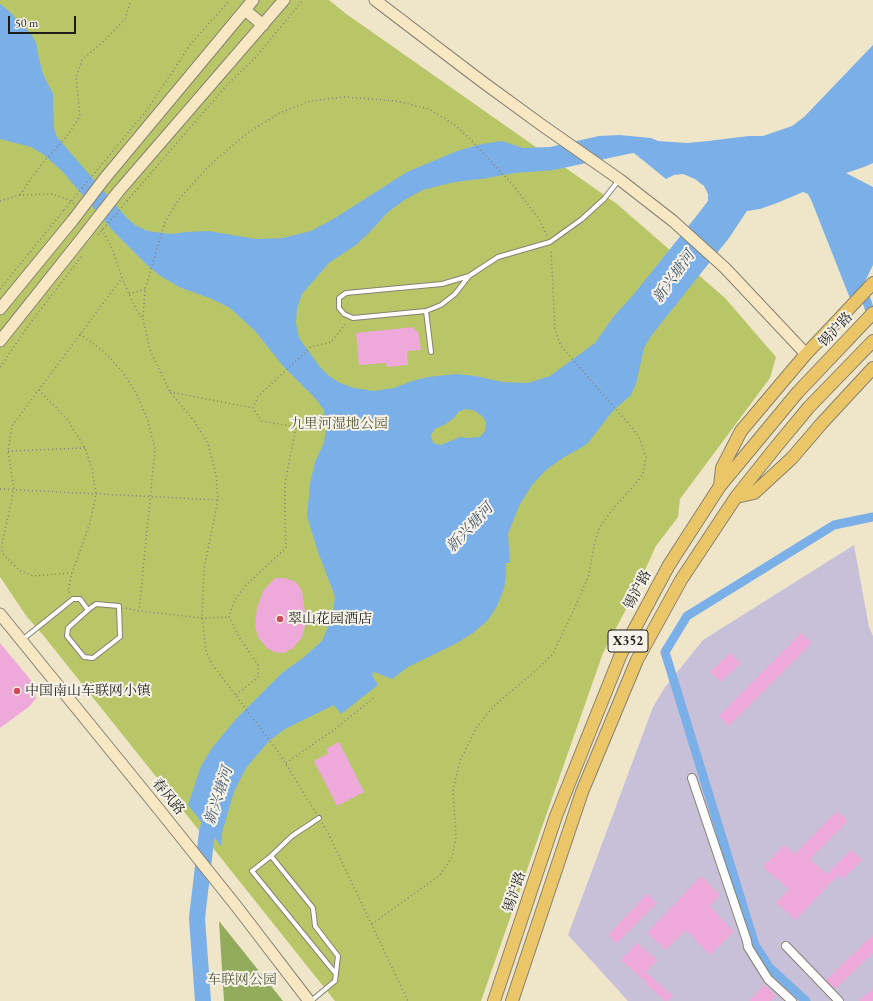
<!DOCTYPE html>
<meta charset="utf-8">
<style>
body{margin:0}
#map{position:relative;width:873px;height:1001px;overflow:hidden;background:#efe6ca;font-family:"EB Garamond",serif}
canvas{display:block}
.scale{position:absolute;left:8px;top:16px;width:68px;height:18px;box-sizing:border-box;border:2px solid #1c1c1c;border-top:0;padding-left:5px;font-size:12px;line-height:14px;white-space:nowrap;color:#1c1c1c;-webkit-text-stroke:3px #f7f3e8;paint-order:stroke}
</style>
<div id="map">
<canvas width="873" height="1001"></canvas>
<div class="scale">50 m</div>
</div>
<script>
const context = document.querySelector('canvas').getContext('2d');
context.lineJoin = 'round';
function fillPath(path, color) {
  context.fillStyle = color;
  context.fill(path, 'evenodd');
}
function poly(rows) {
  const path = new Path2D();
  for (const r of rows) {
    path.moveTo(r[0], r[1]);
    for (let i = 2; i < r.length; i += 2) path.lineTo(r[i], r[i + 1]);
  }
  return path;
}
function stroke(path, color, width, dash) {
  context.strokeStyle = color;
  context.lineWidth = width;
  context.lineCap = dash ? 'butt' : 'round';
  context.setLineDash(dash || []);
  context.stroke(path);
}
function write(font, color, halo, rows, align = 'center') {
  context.font = font + ' "EB Garamond","Noto Serif SC",serif';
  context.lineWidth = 4;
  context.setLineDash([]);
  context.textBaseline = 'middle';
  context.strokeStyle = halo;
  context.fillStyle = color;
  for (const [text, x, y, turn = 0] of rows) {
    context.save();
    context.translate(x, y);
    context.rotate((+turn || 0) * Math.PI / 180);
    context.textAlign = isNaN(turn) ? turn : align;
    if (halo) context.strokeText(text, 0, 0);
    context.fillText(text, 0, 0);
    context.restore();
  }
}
const industrial = poly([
 [854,545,869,627,873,636,873,1001,628,1001,568,935,653,707,665,687,703,640]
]);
const green = poly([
 [0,0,329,0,345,13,617,204,725,298,776,357,770,378,680,499,678,517,656,546,633,596,603,653,481,1001,335,1001,43,635,27,617,0,577]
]);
const forest = poly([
 [219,921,283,1001,224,1001]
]);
const water = poly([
 [0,4,9,11,30,33,36,42,38,54,43,74,53,94,54,128,57,137,127,218,135,225,148,231,171,234,187,232,208,231,256,239,283,238,311,231,335,218,407,172,457,151,482,144,502,141,523,148,550,147,599,136,619,135,651,138,658,141,687,143,708,141,749,136,763,136,792,126,804,117,873,45,873,163,864,167,846,173,873,187,873,265,853,306,812,202,808,194,803,192,777,203,760,209,747,211,729,238,651,336,644,348,636,384,631,395,612,412,588,443,579,449,564,457,546,470,532,485,519,506,508,534,510,563,506,563,506,576,504,589,497,606,488,620,473,633,457,643,408,667,392,679,374,672,372,675,378,685,341,714,334,705,285,729,269,741,246,768,234,792,222,833,221,846,188,805,201,766,212,748,236,719,283,672,303,658,322,641,332,618,335,597,328,578,318,552,307,516,310,484,315,462,324,443,326,429,324,410,315,398,283,366,255,331,230,308,212,299,179,287,159,275,146,264,115,233,63,172,43,154,31,147,0,139],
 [634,153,666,179,674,175,683,174,695,179,704,186,708,194,708,201,698,214,634,294,614,316,595,343,550,376,528,383,502,382,476,376,456,374,428,377,412,381,394,388,374,391,354,388,340,383,329,376,320,367,299,338,296,323,297,309,302,294,330,262,356,245,369,233,388,212,406,199,423,190,450,183,470,180,481,179,515,173,554,170,628,154],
 [466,409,475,411,482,416,486,422,485,431,480,437,470,438,460,437,441,445,433,443,431,435,435,429,446,424,455,417,458,412]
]);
const canal = poly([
 [862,288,873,319],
 [806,1001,769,967,755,945,665,652,687,616,834,525,873,517]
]);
const river = poly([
 [203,1001,197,918,207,832,213,810]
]);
const building = poly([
 [414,327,415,331,418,331,421,350,407,351,408,365,387,367,386,363,359,365,356,333],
 [275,578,285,578,296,582,302,591,305,612,305,626,302,637,293,648,284,653,274,652,266,647,258,637,255,625,257,608,263,591],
 [801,633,812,643,729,726,719,716],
 [0,643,34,684,36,698,30,706,0,728],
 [730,653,741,663,721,682,710,672],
 [339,742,364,792,337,806,314,761,329,753,326,749],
 [837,811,848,821,810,859,827,874,851,850,862,860,843,879,839,874,796,920,776,903,789,889,763,867,784,845,795,854],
 [701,876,720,895,710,906,734,932,710,955,686,930,666,950,647,933],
 [647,894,657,903,617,943,608,935],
 [873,935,873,953,835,989,826,980],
 [637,943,657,960,646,972,673,996,668,1001,665,1001,647,985,648,984,621,960],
 [765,985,776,996,771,1001,749,1001],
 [873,988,873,1001,859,1001]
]);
const path = poly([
 [97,170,147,110,190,45,230,0],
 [20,195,40,166,67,136,80,116,76,77,82,60,106,39,125,19,131,0],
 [0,201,20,195,52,194,69,200,74,204],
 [127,201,226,86,254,59,303,0],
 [102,229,113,251,122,278,129,294,136,309,143,319],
 [0,289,64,210],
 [129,294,145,289],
 [80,334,103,351,122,371,136,393,147,418,155,449,139,611],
 [0,367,34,318,82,256],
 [39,390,67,419,85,448,92,469,96,494,90,523,72,573,68,591,70,594],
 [170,392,253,408],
 [8,451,85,448],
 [0,489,218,500],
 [72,573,33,576,19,570,2,553,2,544,14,489,8,451,12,426,122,278],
 [126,608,139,611,202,618,229,617],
 [236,695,258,677,258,665,239,637,229,617,234,601,247,584,286,548,285,519,285,483,296,427,262,421,253,408,258,396,311,347,331,342,343,327,347,323],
 [286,763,335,729,375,697],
 [316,813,279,753,212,664,206,651,202,618,204,569,218,500,216,475,208,443,194,421,170,392,150,350,143,319,145,289,165,222,178,200,213,162,249,132,280,113,310,101,345,97,396,101,429,109,455,125,472,141,512,184,539,219,547,236],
 [322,823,328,833,408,1001],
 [372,924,440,875,452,857,456,837,453,790,460,761,476,728,494,706,532,674,552,655,571,616,589,575,594,545,600,526,617,504,633,487,643,474,646,457,639,437,628,423,561,346,555,330,551,249]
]);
const lane = poly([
 [469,276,455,294,441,305,426,311,353,318,344,314,339,308,339,298,346,293,442,284,469,276,498,257,550,242,582,219,604,199,619,180],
 [426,311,431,352],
 [22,640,73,599,80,599,88,610,68,628,67,636,84,657,93,658,120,637,119,606,96,604,88,610],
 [271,856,292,836,319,818],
 [311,1001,335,981,338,956,315,926,313,908,271,856,252,871,336,974]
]);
const street = poly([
 [692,778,747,941,748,947,768,979,792,1001],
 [786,946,839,1001]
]);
const secondary = poly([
 [375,0,480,80,543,126,619,179,673,221,725,268,806,354],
 [245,10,263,25],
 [105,178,253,0],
 [118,192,284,0],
 [0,309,73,220],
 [0,341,86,233],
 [0,614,161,812,237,907,309,1001]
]);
const primary = poly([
 [720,486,722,468,741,431,806,354,873,283],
 [736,497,754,493,792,458,822,423,873,368],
 [494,1001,556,816,621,654,669,565,720,486,798,392,873,313],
 [512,1001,582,792,637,660,681,580,736,497,775,448,809,407,873,341]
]);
const pathBridge = poly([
 [64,210,97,170],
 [98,235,127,201]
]);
const secondaryBridge = poly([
 [73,220,105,178],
 [86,233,118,192]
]);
const markers = [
 [280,619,4,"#d1495b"],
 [17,691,4,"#d1495b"]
];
const shields = [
 [628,641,40]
];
const shieldNames = [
 ["X352",628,641]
];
const streetNames = [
 ["锡沪路",836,330,-46],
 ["锡沪路",638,590,-62],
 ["春风路",168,797,51],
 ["锡沪路",515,892,-71]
];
const parkNames = [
 ["九里河湿地公园",339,424],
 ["车联网公园",242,980]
];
const poiNames = [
 ["翠山花园酒店",288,619],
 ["中国南山车联网小镇",25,691]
];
const waterNames = [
 ["新兴塘河",674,277,-54],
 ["新兴塘河",470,528,-47],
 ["新兴塘河",219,796,-72]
];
fillPath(industrial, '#c7c0d8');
fillPath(green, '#b9c668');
fillPath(forest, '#92ab5c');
fillPath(water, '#7bafe8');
stroke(canal, '#7bafe8', 9);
stroke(river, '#7bafe8', 16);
fillPath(building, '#eea8d9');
stroke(lane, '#868173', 6);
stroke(street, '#868173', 10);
stroke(secondary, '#868173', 13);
stroke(primary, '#868173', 14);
stroke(path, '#868173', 1.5, [1, 3]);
stroke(lane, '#fff', 4);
stroke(street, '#fff', 8);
stroke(secondary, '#f7e8c3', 11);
stroke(primary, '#ebc669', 12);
stroke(secondaryBridge, '#868173', 13, []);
stroke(pathBridge, '#868173', 1.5, [1, 3]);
stroke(secondaryBridge, '#f7e8c3', 11);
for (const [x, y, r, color] of markers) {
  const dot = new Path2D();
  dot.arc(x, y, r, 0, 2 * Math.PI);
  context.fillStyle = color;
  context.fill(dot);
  stroke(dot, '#f7f3e8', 1.5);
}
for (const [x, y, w] of shields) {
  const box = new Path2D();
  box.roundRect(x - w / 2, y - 11, w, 22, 3);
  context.fillStyle = '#f7f3e8';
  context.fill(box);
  stroke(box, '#1c1c1c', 1);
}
write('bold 13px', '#1c1c1c', null, shieldNames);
write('14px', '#1c1c1c', '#f7f3e8', streetNames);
write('14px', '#535837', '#f7f3e8', parkNames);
write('14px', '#1c1c1c', '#f7f3e8', poiNames, 'left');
write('italic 15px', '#42576e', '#f7f3e8', waterNames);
</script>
